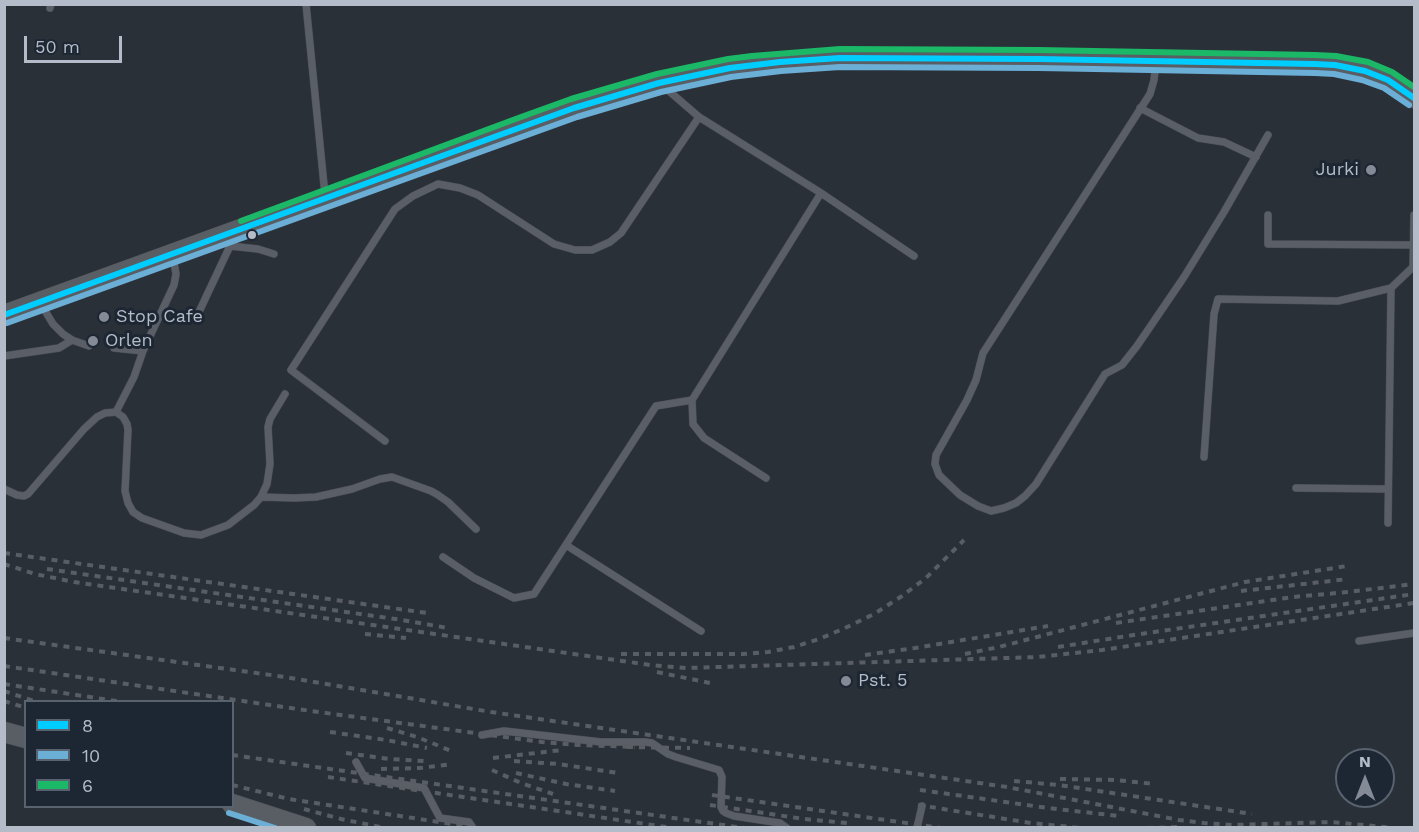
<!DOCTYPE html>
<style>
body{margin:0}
#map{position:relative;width:1419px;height:832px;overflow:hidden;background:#2a3038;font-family:"Work Sans",sans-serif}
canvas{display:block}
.frame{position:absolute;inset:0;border:6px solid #b4bcc9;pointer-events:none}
.legend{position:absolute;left:24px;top:700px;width:210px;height:108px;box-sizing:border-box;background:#1d2633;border:2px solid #59626f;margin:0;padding:8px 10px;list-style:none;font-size:18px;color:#b4bcc9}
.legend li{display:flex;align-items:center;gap:12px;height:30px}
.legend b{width:30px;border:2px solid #59626f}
.north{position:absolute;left:1335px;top:748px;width:60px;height:60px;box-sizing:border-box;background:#1d2633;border:2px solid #59626f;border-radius:50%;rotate:0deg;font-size:16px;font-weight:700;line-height:24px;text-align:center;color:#b4bcc9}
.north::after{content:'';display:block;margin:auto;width:21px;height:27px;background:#848b96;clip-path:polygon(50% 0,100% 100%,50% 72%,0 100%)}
.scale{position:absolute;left:24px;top:36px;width:98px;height:27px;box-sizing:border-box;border:3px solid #b4bcc9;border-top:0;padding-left:8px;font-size:18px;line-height:21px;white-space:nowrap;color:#b4bcc9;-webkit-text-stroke:4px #1d2633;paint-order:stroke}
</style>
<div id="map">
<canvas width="1419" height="832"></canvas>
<div class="frame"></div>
<ul class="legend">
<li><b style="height:8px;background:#00cdff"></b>8</li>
<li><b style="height:8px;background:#6baed6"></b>10</li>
<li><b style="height:8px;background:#1ab867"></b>6</li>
</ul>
<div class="north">N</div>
<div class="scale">50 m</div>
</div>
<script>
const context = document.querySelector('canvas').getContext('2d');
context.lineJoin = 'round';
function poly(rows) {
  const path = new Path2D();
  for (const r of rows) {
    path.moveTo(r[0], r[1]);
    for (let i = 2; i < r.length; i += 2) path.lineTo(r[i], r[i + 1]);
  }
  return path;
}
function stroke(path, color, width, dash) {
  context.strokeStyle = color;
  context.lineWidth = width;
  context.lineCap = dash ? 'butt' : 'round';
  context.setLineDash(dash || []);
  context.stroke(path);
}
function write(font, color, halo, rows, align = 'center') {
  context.font = font + ' "Work Sans",sans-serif';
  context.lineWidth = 6;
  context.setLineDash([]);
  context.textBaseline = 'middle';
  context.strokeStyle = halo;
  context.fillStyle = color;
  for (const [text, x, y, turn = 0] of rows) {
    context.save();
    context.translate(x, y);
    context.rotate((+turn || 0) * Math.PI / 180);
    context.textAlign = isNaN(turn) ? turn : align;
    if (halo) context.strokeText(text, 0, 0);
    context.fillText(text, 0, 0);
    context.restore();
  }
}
const lane = poly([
 [306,4,324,185,326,196],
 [50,8,51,4],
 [1156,62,1154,80,1150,94,983,353,976,380,967,400,936,455,935,464,939,475,960,495,978,506,991,511,1004,508,1016,503,1025,496,1036,484,1105,374,1122,365,1137,346,1184,277,1224,212,1268,135],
 [1140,108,1198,138,1224,142,1256,157],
 [821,193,914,256],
 [1268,215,1268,244,1414,245],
 [1414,215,1413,267,1414,267],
 [230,246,258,249,274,254],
 [41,304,53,324,63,334,72,340,89,346],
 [198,314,230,246,228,235],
 [114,348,143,351],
 [4,356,59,348,72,340],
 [692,400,693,424,704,438,766,478],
 [116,412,123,417,127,424,128,430,125,491,128,503,133,512,142,518,184,533,201,535,228,525,254,505,261,497,267,484,270,464,268,427,270,419,285,394],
 [385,441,291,370,395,209,413,196,438,184,460,188,478,195,554,244,575,250,592,250,610,242,621,233,699,117,662,85],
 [1204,457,1214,314,1218,299,1338,301,1391,288,1413,267],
 [1296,488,1388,489],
 [4,489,17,495,24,496,28,494,84,429,97,417,105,413,116,412,134,377,143,351,174,285,176,274,173,257],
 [261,497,294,498,316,497,352,489,380,479,392,477,431,491,438,495,448,502,476,529],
 [1388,523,1391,288],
 [566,545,701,631],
 [443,557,474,578,514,598,534,594,656,406,692,400,821,193,699,117],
 [1359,641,1414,633],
 [482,735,504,731,601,742,645,742,652,743,668,754,676,757,719,770,722,777,721,807,723,811,726,813,734,816,780,823,787,828],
 [356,762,365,778,424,788,440,818,469,822,473,828],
 [917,828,922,806]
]);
const secondary = poly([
 [4,315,574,108,659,83,730,68,780,62,840,58,1039,59,1315,64,1335,65,1365,71,1388,80,1414,98],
 [4,732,26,738],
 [232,804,306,828]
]);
const rail = poly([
 [4,553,427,613],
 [4,564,35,574,74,582,650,665,687,668,1038,657,1102,650,1414,603],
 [47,569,402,620,448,628],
 [1241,591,1348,579],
 [1116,623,1293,597,1348,592,1414,584],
 [365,634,406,638],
 [4,638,285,677,491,712,1007,787,1179,820,1204,823,1232,825,1332,822,1394,828],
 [1058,647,1127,636,1414,594],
 [621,654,743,654,768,652,794,647,819,639,843,629,874,614,902,596,926,578,964,540],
 [965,654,999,647,1245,582,1347,566],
 [865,655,915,648,1048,626],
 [4,666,311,711,542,742,579,745,635,747],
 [657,672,710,683],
 [4,684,123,702],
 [4,691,37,702],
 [4,701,26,708],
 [387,728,417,737,454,752],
 [330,732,386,740,427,748],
 [627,747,690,748],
 [346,753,389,759,424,761],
 [232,755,744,828],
 [493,758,562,750],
 [514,761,558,764,618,773],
 [381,769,420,768,452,764],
 [492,770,521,783,553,794],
 [516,773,566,784,615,791],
 [328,777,673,828],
 [1060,779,1115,780,1155,784],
 [1014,781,1059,785,1252,814],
 [232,785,289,799,478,828],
 [920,790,1048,808,1119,816],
 [712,795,941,828],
 [710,805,804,819,847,823],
 [918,805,1031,823,1080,828],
 [304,809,341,819,380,827],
 [1147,828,1180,827]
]);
const bus1 = poly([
 [4,315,574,108,659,83,730,68,780,62,840,58,1039,59,1315,64,1335,65,1365,71,1388,80,1414,98]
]);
const bus2 = poly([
 [7,323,577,117,661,92,731,77,781,71,840,67,1039,68,1315,73,1334,74,1362,80,1384,88,1409,105],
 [229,813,275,828]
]);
const bus3 = poly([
 [241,221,521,117,571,99,657,74,728,59,752,56,840,49,1039,50,1315,55,1336,56,1368,62,1392,72,1414,87]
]);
const markers = [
 [1371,170,6,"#848b96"],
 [252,235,5,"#b4bcc9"],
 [104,317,6,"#848b96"],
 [93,341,6,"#848b96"],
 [846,681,6,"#848b96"]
];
const poiNames = [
 ["Jurki",1359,170,"right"],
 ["Stop Cafe",116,317],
 ["Orlen",105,341],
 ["Pst. 5",858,681]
];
stroke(lane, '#484c53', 8);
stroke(secondary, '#484c53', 21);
stroke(lane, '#5a5e66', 7);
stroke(secondary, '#595d64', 20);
stroke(rail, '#595d64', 4, [6, 6]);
stroke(bus1, '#00cdff', 6);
stroke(bus2, '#6baed6', 6);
stroke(bus3, '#1ab867', 6);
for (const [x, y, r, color] of markers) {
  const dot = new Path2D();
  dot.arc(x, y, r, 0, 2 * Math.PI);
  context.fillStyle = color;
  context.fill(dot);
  stroke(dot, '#1d2633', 2);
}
write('18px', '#b4bcc9', '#1d2633', poiNames, 'left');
</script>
